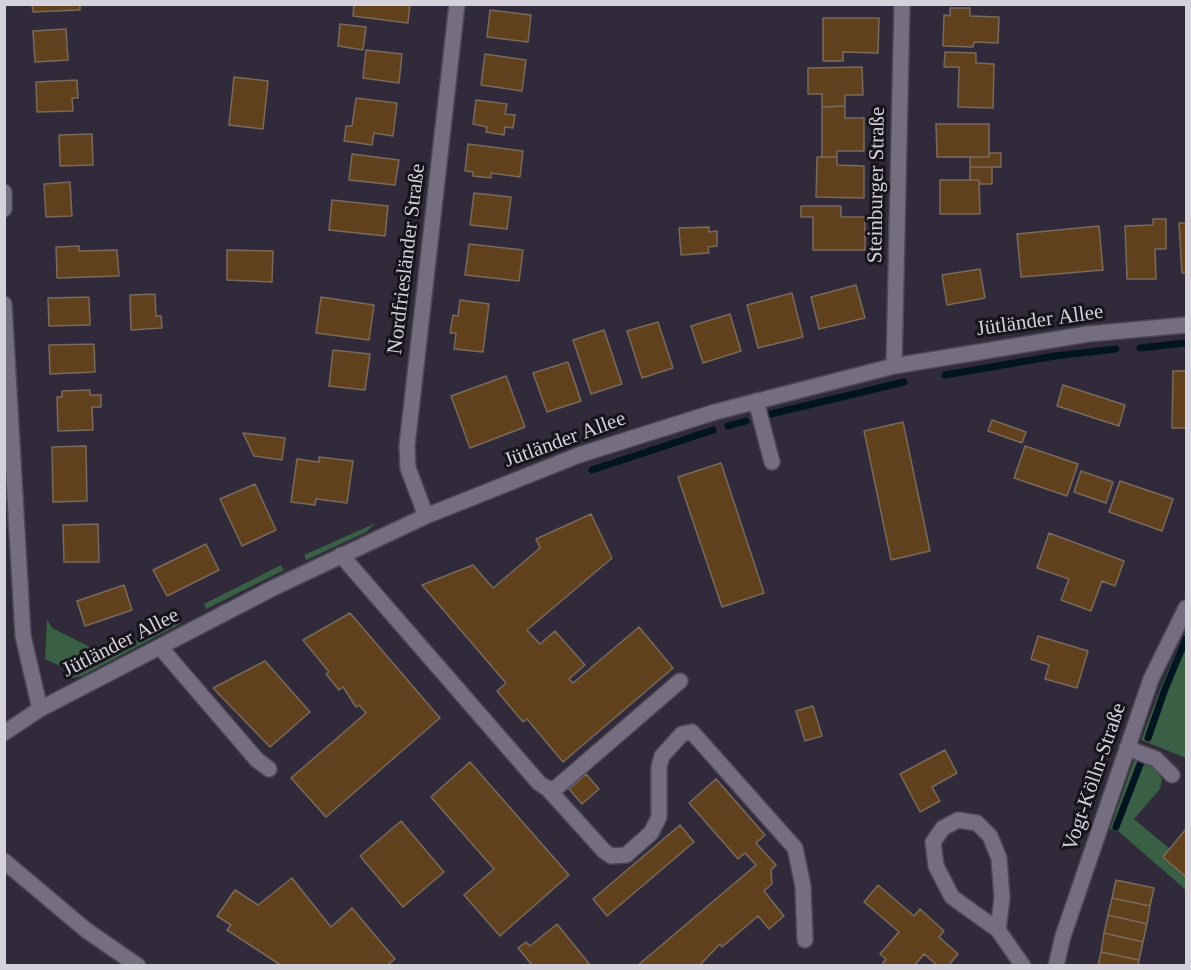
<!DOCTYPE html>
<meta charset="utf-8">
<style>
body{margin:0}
#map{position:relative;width:1191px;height:970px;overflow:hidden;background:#302a3a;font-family:Georgia,serif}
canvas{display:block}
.frame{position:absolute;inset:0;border:6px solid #d5d2dc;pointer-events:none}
</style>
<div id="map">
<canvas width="1191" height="970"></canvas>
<div class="frame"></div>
</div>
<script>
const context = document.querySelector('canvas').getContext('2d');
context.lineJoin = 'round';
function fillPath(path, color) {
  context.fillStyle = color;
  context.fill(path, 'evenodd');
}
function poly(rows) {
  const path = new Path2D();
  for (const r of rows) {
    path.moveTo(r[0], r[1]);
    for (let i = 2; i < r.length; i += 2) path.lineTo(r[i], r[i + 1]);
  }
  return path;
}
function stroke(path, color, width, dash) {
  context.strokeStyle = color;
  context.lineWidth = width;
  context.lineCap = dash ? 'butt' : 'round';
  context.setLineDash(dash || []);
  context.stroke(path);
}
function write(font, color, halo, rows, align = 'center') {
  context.font = font + ' Georgia,serif';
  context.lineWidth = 6;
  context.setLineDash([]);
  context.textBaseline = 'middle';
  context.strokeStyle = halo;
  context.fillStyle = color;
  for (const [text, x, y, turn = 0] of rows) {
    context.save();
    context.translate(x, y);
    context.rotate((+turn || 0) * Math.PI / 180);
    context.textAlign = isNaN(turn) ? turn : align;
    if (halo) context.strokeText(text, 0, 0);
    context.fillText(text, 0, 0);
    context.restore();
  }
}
const green = poly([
 [376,523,366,532,306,560,304,555],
 [281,565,284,570,206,609,204,604],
 [177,618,180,624,82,676,67,679],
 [47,619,52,628,94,649,110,646,69,670,45,659],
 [1186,631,1186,758,1141,740,1161,687],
 [1135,757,1154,765,1162,780,1160,789,1134,819,1170,849,1163,857,1186,877,1186,890,1118,831,1110,829]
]);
const stream = poly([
 [1140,348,1186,343],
 [945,375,1055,356,1116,349],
 [771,414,904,382],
 [728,426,746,421],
 [592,470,713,430],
 [1148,738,1165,689,1186,639],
 [1116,827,1141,762]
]);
const building = poly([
 [32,4,80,4,80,10,33,12,32,4],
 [354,4,410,4,408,23,353,16,354,4],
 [950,8,970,8,970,16,999,17,998,43,974,42,973,47,943,46,944,15,950,16,950,8],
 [490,10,531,15,528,42,487,37,490,10],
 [823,18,879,18,878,53,843,52,843,61,823,61,823,18],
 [340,24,366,27,363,50,338,46,340,24],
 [66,29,68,60,35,62,33,31,66,29],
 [366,50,402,54,399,83,363,78,366,50],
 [945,52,976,53,976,63,994,64,993,108,958,107,959,67,944,67,945,52],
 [485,54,526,60,522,91,481,85,485,54],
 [862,67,863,95,845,95,845,106,822,107,822,94,808,94,808,68,862,67],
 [234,77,268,81,263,129,229,125,234,77],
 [77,80,78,98,72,98,73,111,37,112,36,82,77,80],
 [356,98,397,103,393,136,374,133,372,145,344,141,346,126,352,126,356,98],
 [476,100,507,104,505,114,515,115,513,128,505,127,504,135,486,132,487,127,473,124,476,100],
 [845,106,845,118,864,118,864,151,837,151,837,157,822,157,822,107,845,106],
 [936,124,989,124,989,157,937,157,936,124],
 [92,134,93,165,60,166,59,135,92,134],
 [468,144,523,151,520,177,491,173,491,178,473,176,473,172,465,171,468,144],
 [989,153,1001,153,1001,167,970,167,970,157,989,157,989,153],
 [352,154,399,160,395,185,349,180,352,154],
 [817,157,837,157,837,165,864,166,864,198,816,197,817,157],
 [970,167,992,167,992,184,980,184,979,180,970,180,970,167],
 [940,180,979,180,980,214,940,214,940,180],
 [70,182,72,216,46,217,44,184,70,182],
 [474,193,511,197,507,229,470,225,474,193],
 [332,200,388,206,385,236,329,230,332,200],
 [801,206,841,206,841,217,865,217,865,250,813,250,813,217,801,217,801,206],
 [1153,219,1166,219,1166,249,1155,249,1156,279,1127,279,1125,226,1153,225,1153,219],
 [1179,223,1186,223,1186,273,1182,273,1179,223],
 [1099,226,1103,270,1021,277,1017,234,1099,226],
 [709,227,709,232,717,231,717,246,708,247,709,253,681,255,679,228,709,227],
 [469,244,523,250,519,281,465,275,469,244],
 [79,246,79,251,117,250,119,276,57,278,56,247,79,246],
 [227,250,273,251,272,282,227,280,227,250],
 [980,269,985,298,947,305,942,275,980,269],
 [856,285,865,318,819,329,811,297,856,285],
 [792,293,803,337,758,348,747,305,792,293],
 [155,294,156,316,161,316,162,328,131,330,130,295,155,294],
 [89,297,90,325,49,326,48,298,89,297],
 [321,297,374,305,369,340,316,333,321,297],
 [460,300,489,304,483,352,454,349,456,333,450,333,453,315,458,316,460,300],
 [730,314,741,351,703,363,691,326,730,314],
 [658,322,673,368,642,378,627,331,658,322],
 [604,330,622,384,591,394,573,340,604,330],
 [94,344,95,372,50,374,49,345,94,344],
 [333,350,370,354,365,390,329,386,333,350],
 [568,362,581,401,547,412,533,373,568,362],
 [1173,371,1186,371,1186,428,1172,428,1173,371],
 [506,376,525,427,470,448,451,396,506,376],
 [1063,385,1125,405,1119,426,1057,406,1063,385],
 [90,390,90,395,101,395,101,407,92,407,93,430,58,431,57,397,62,397,62,391,90,390],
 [992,420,1026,432,1022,443,988,431,992,420],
 [903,422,930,551,891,560,864,431,903,422],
 [243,433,285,438,282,460,254,456,243,433],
 [86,446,87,501,53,502,52,447,86,446],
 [1025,446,1078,464,1067,496,1014,478,1025,446],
 [319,457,353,461,347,503,316,499,315,505,291,502,297,459,319,462,319,457],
 [721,463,764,593,722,607,678,477,721,463],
 [1081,471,1113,482,1106,503,1074,492,1081,471],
 [1120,481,1173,499,1162,531,1109,512,1120,481],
 [255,484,276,530,242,546,220,499,255,484],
 [591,514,612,558,527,630,540,644,555,631,585,665,569,679,573,683,639,627,673,668,563,762,527,719,523,722,497,691,506,683,422,585,473,565,493,588,540,548,536,539,591,514],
 [98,524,99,562,64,562,63,525,98,524],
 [1049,533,1124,561,1115,586,1102,581,1091,611,1061,600,1069,579,1037,568,1049,533],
 [206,544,219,570,167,596,153,570,206,544],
 [124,585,132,610,85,626,77,601,124,585],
 [350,613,440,718,326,817,291,778,366,713,359,705,356,707,343,687,339,690,326,674,329,672,303,640,350,613],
 [1038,636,1088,651,1077,688,1045,679,1049,665,1031,659,1038,636],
 [265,661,310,712,270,747,213,688,265,661],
 [813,706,822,736,805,741,796,711,813,706],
 [945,750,957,773,932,787,940,801,920,812,900,774,945,750],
 [470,762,569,875,500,936,464,895,494,869,431,797,470,762],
 [586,774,599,789,582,804,569,789,586,774],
 [716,779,765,835,756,843,776,865,771,870,772,884,764,891,784,916,769,929,758,916,722,947,720,944,699,966,637,966,756,865,745,853,738,859,689,803,716,779],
 [401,821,444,872,403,907,360,856,401,821],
 [680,825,694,842,607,916,593,899,680,825],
 [1186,829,1186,877,1163,857,1186,829],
 [292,878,331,927,352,908,395,959,386,966,282,966,227,930,231,925,217,916,235,890,258,905,292,878],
 [1116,880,1154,888,1150,906,1112,898,1116,880],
 [878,885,914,916,920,909,944,931,939,937,958,954,948,966,938,966,924,954,914,966,881,966,886,959,880,954,899,932,864,902,878,885],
 [1112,898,1150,906,1147,924,1108,915,1112,898],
 [1108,915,1147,924,1143,942,1104,933,1108,915],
 [557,924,591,966,533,966,518,948,526,942,530,946,557,924],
 [1104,933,1143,942,1139,960,1101,952,1104,933],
 [1101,952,1139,960,1138,966,1098,966,1101,952]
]);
const minor = poly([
 [4,192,4,209],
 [4,304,23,636,40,709],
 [894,366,902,4],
 [756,401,772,462],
 [426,516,408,468,407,446,457,4],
 [341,555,539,783,548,789,556,788,680,681],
 [160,647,257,760,269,769],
 [4,733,40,709,273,588,426,516,579,455,715,412,894,366,1088,334,1186,325],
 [1127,748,1156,759,1172,775],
 [548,789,604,851,611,856,626,855,651,833,659,817,659,767,662,756,682,734,692,732,795,848,803,886,805,940],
 [4,861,86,930,138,966],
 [998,930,1002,898,999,858,990,836,977,823,958,820,943,828,933,842,936,866,952,897,998,930,1023,966],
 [1056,966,1063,936,1151,679,1186,608]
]);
const streetNames = [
 ["Steinburger Straße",877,185,-89],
 ["Nordfriesländer Straße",407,259,-83],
 ["Jütländer Allee",1040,321,-8],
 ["Jütländer Allee",565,440,-20],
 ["Jütländer Allee",121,643,-27],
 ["Vogt-Kölln-Straße",1095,777,-71]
];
fillPath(green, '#396045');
stroke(stream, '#001520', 7);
fillPath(building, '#61411d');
stroke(building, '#796a5b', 1.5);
stroke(minor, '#4d4855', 18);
stroke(minor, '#756e81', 15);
write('21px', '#d5d2dc', '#17141b', streetNames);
</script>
